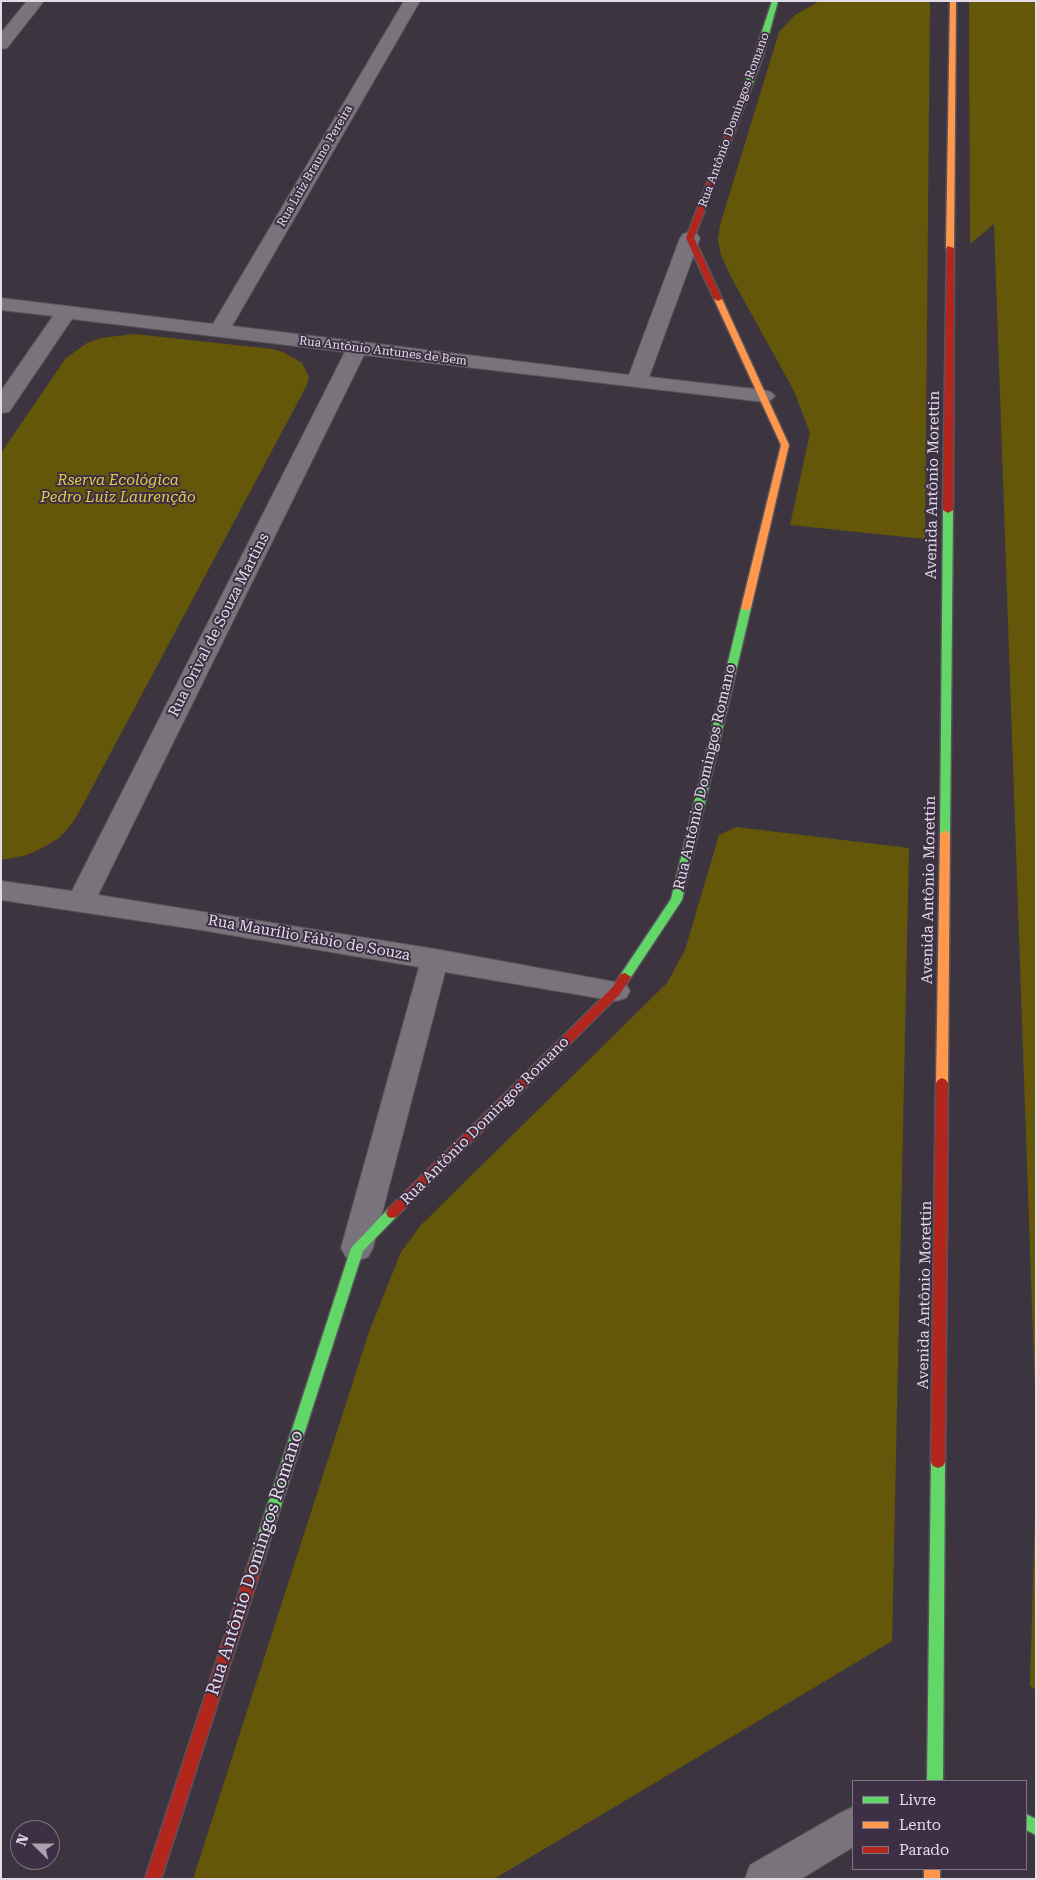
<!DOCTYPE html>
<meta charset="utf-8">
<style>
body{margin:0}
#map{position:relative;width:1037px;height:1880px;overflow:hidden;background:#3c353f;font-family:"Roboto Serif",serif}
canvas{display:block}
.frame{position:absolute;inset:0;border:2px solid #e3dbe8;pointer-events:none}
.legend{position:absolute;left:852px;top:1780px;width:175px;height:90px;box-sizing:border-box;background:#3d3044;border:1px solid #7f7486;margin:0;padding:6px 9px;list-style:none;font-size:15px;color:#e3dbe8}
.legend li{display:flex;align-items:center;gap:10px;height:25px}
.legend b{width:25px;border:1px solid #7f7486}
.north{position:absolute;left:10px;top:1820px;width:50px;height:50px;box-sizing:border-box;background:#3d3044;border:1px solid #7f7486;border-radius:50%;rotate:292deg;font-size:14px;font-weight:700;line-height:20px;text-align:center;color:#e3dbe8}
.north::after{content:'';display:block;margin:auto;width:18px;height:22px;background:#a9a1ad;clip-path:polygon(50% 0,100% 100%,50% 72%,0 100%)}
</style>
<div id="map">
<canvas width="1037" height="1880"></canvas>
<div class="frame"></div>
<ul class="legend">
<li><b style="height:6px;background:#63d668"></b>Livre</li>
<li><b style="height:6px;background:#ff974d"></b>Lento</li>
<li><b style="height:6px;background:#b3261e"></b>Parado</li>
</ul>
<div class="north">N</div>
</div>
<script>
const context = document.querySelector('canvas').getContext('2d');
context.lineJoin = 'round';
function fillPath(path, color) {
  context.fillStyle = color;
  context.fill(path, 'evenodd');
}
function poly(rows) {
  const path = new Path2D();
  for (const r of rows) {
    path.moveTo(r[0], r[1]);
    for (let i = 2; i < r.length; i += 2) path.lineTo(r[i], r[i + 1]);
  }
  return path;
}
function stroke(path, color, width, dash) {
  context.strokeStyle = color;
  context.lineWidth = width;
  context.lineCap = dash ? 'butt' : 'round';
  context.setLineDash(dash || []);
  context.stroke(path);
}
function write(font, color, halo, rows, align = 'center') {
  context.font = font + ' "Roboto Serif",serif';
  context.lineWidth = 4;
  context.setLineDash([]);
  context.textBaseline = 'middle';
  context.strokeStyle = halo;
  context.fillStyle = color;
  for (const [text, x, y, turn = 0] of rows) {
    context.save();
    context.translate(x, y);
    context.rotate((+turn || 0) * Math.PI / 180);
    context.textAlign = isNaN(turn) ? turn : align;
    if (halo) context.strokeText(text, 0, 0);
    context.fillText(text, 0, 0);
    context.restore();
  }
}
const green = poly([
 [820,1,930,1,925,539,790,525,810,433,794,391,730,275,721,255,718,240,720,225,779,32,795,15],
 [969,1,1036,1,1036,1420,994,224,970,244],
 [134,334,272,349,283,352,302,363,309,377,307,385,78,814,70,826,59,838,44,847,27,855,1,860,1,453,66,358,87,343,101,338],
 [736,827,909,848,892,1641,494,1879,193,1879,369,1332,401,1252,421,1225,667,983,685,950,719,835],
 [1036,1477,1036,1690,1030,1686]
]);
const lane = poly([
 [853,1807,853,1847,801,1879,745,1879,750,1865,840,1813,853,1807]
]);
const street = poly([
 [27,1,44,1,7,48,1,49,1,33,27,1],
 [404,1,420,1,232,326,629,375,680,238,683,234,690,232,697,234,700,238,649,377,764,390,771,392,775,396,771,400,764,402,364,355,98,895,435,949,626,984,630,991,626,998,616,1001,445,972,373,1248,368,1257,357,1261,346,1257,341,1248,419,967,201,930,1,900,1,881,72,891,345,352,72,319,9,412,1,413,1,391,53,316,1,310,1,298,213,324,404,1]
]);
const fast = poly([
 [772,1,778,1,763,56,752,86,745,88,744,86,772,1],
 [948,507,953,510,950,834,945,838,940,834,943,510,948,507],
 [746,605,751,608,682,900,629,980,621,980,619,977,671,899,741,608,746,605],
 [392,1208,396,1209,398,1213,396,1217,363,1251,262,1565,260,1570,255,1571,250,1570,248,1565,351,1248,388,1209,392,1208],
 [938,1456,943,1458,945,1462,943,1781,927,1781,931,1462,933,1458,938,1456],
 [1026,1814,1036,1819,1036,1835,1026,1830,1026,1814]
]);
const slow = poly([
 [950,1,956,1,954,248,950,250,946,248,950,1],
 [715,297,722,299,789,445,751,608,746,611,741,608,781,445,714,299,715,297],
 [945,830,950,834,948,1083,946,1086,942,1088,938,1086,936,1083,940,834,945,830],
 [924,1869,940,1869,940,1879,924,1879,924,1869]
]);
const jam = poly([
 [745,84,752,86,694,238,722,299,718,301,714,299,686,238,745,84],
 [947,246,954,248,953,510,948,513,943,510,947,246],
 [625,973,631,977,620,994,396,1217,392,1218,388,1217,386,1213,388,1209,612,988,621,974,625,973],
 [942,1078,946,1080,948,1083,945,1462,943,1466,938,1468,933,1466,931,1462,936,1083,938,1080,942,1078],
 [255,1559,260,1560,262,1565,161,1879,145,1879,248,1565,250,1560,255,1559]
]);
const farStreetnames = [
 ["Rua Antônio Domingos Romano",734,120,-70],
 ["Rua Luiz Brauno Pereira",315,166,-60],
 ["Rua Antônio Antunes de Bem",383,351,7]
];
const parkNames = [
 ["Rserva Ecológica",118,481],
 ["Pedro Luiz Laurenção",118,498]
];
const streetNames = [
 ["Avenida Antônio Morettin",933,485,-89],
 ["Rua Orival de Souza Martins",219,625,-63],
 ["Rua Antônio Domingos Romano",705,777,-77],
 ["Avenida Antônio Morettin",929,890,-89],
 ["Rua Maurílio Fábio de Souza",309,938,10],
 ["Rua Antônio Domingos Romano",485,1121,-45],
 ["Avenida Antônio Morettin",925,1295,-89]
];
const nearStreetnames = [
 ["Rua Antônio Domingos Romano",255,1563,-72]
];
fillPath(green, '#64570a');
stroke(lane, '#59535c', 2);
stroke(street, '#59535c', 2);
stroke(fast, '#59535c', 3);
stroke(slow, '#59535c', 3);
stroke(jam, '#59535c', 3);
fillPath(lane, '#79747c');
fillPath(street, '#79747c');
fillPath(fast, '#63d668');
fillPath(slow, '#ff974d');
fillPath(jam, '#b3261e');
write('12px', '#e3dbe8', '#3d3044', farStreetnames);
write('italic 15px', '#e3cb45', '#3d3044', parkNames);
write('15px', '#e3dbe8', '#3d3044', streetNames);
write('18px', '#e3dbe8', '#3d3044', nearStreetnames);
</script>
